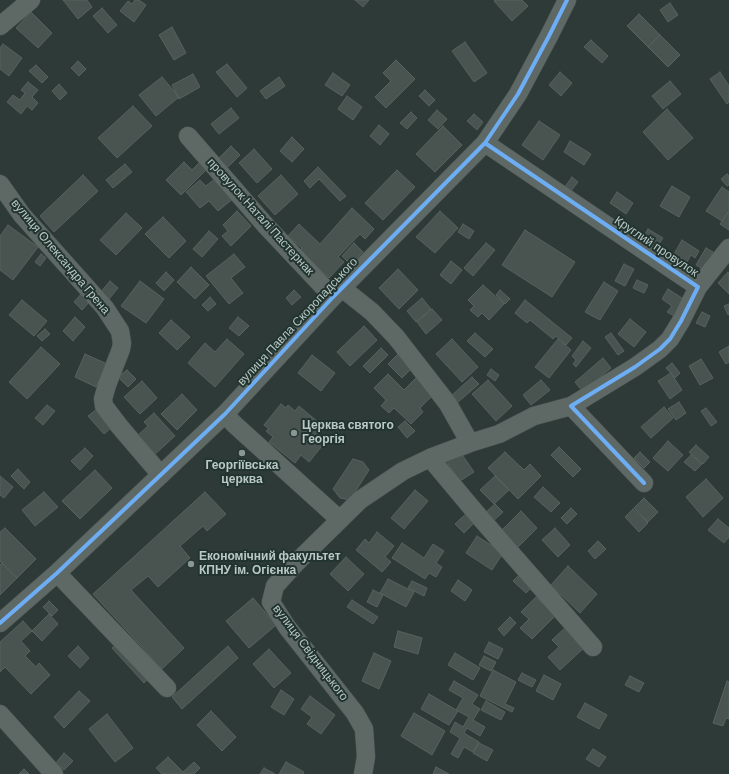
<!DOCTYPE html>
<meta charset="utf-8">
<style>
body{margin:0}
canvas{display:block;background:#2e3a37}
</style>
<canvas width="729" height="774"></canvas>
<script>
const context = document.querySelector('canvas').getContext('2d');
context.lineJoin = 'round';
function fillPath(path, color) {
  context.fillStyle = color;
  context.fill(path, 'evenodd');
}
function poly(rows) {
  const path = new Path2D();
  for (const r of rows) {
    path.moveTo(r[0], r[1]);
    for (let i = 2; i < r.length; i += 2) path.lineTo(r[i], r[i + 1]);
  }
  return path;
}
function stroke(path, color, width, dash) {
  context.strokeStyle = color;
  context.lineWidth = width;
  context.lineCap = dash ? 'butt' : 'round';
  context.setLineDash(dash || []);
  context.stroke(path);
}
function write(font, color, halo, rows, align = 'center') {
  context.font = font + ' "DM Sans",sans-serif';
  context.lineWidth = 4;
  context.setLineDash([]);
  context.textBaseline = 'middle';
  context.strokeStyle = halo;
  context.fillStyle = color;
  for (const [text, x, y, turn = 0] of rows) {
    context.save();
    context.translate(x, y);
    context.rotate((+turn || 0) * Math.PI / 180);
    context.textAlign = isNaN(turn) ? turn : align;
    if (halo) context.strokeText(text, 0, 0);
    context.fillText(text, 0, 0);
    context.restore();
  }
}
const building = poly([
 [63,0,87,0,92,7,78,19,63,0],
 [135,0,139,0,146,5,134,22,120,11,128,1,132,4,135,0],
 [355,0,369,0,363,7,355,0],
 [495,0,522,0,528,6,512,21,494,1,495,0],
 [670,3,678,15,668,22,660,10,670,3],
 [102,8,117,25,108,33,93,16,102,8],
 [31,12,52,33,38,48,16,28,31,12],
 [639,14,660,35,648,47,627,26,639,14],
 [172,27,186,53,174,60,159,35,172,27],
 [660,35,680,55,668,67,648,47,660,35],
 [591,40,608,56,602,63,584,47,591,40],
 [465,42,487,73,474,82,452,51,465,42],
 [3,44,22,58,9,76,0,69,0,48,3,44],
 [396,60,415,79,386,108,375,97,391,81,383,73,396,60],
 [78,61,86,69,79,76,71,68,78,61],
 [227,64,247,88,237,97,216,72,227,64],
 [36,65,48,77,42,83,29,71,36,65],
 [560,72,572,83,561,96,549,85,560,72],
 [720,72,729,86,729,102,727,104,710,79,720,72],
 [333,73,350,85,342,96,325,85,333,73],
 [193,74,200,87,179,99,172,85,193,74],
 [162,77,179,97,156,116,139,95,162,77],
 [279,77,285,86,266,99,260,91,279,77],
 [670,81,681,94,663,109,652,96,670,81],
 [28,82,38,90,32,97,38,103,32,110,27,106,21,114,7,102,13,95,20,100,25,93,21,90,28,82],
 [59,84,67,93,60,100,52,91,59,84],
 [425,90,435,100,429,106,419,96,425,90],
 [347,96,362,107,353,120,338,109,347,96],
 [133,106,152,126,117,158,98,138,133,106],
 [231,108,239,118,219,134,211,124,231,108],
 [667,109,693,138,668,160,643,132,667,109],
 [437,110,447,119,438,129,428,120,437,110],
 [411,112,417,118,407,129,400,123,411,112],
 [474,114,483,122,477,130,467,121,474,114],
 [539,121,560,135,543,160,522,145,539,121],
 [379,125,389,134,380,145,370,136,379,125],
 [443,126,462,145,435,172,416,154,443,126],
 [292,137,304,149,292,162,280,151,292,137],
 [570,141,591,154,584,165,564,152,570,141],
 [231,146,240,155,226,169,217,160,231,146],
 [254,149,272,169,257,183,239,163,254,149],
 [184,162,192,170,199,163,206,170,181,195,166,180,184,162],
 [125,164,132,172,113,188,106,180,125,164],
 [318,167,346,196,340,201,319,179,310,188,304,181,318,167],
 [397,170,415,187,383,220,365,203,397,170],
 [727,174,729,176,729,185,727,186,721,179,727,174],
 [83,175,98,191,54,232,40,216,83,175],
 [281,175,298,194,275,215,258,196,281,175],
 [217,177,235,197,218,211,209,201,200,208,186,192,200,180,206,186,217,177],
 [572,177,578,182,570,192,564,188,572,177],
 [672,186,690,197,679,217,660,206,672,186],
 [722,187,729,192,729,211,722,221,706,211,722,187],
 [617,192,633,203,626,214,610,203,617,192],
 [352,208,374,229,365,239,360,234,338,257,344,262,329,278,300,250,302,248,288,236,299,224,320,244,352,208],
 [237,211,251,226,231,246,222,236,228,231,223,225,237,211],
 [440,211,458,228,435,253,416,237,440,211],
 [729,211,729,230,720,224,729,211],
 [126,213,142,228,116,255,100,240,126,213],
 [163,217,186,241,169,258,145,234,163,217],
 [463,224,474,231,469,239,458,232,463,224],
 [8,225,38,247,13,280,0,270,0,236,8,225],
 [648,229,663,238,657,247,643,238,648,229],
 [525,230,575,262,552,297,502,265,525,230],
 [209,231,218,239,202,257,193,249,209,231],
 [682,240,699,251,695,258,691,255,687,262,674,254,682,240],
 [354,243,363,252,351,265,342,256,354,243],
 [486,243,495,250,473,276,464,268,486,243],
 [706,248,713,252,703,269,696,265,706,248],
 [41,254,46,258,40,266,35,262,41,254],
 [234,254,245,267,231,278,243,293,229,304,206,276,234,254],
 [451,261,462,270,451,284,440,275,451,261],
 [624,264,634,269,625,286,615,281,624,264],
 [191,267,209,285,195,299,177,282,191,267],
 [398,269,418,290,399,309,379,288,398,269],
 [166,272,174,280,164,291,156,283,166,272],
 [728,272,729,273,729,294,718,283,728,272],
 [637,280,648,285,644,293,633,288,637,280],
 [110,281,118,288,109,299,100,293,110,281],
 [140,281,164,299,146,323,121,306,140,281],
 [604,282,618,291,600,320,585,312,604,282],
 [483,285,504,304,489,320,482,313,478,317,470,310,474,306,468,300,483,285],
 [668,289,685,300,674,316,667,312,672,306,662,299,668,289],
 [294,290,301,297,292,305,286,298,294,290],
 [500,290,510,299,505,304,496,295,500,290],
 [83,292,91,300,82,310,74,302,83,292],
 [210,297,216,304,208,311,202,305,210,297],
 [422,298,431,309,416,322,407,311,422,298],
 [22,300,47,321,34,336,9,315,22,300],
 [525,300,572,338,566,345,556,336,553,339,530,320,527,323,515,313,525,300],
 [729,304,729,314,728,315,724,306,729,304],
 [432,309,442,320,426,334,417,322,432,309],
 [702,312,710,316,705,327,696,323,702,312],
 [75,317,85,327,73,341,63,331,75,317],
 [238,317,249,326,239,336,229,328,238,317],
 [630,319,646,332,634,347,618,334,630,319],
 [171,320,190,337,177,350,159,333,171,320],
 [364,326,377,340,350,366,337,352,364,326],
 [45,329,50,334,42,341,37,336,45,329],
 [475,333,493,349,485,357,467,341,475,333],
 [611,333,624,351,618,355,605,337,611,333],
 [227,339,244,354,215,387,188,363,205,343,215,352,227,339],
 [452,339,478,367,462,382,436,354,452,339],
 [558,339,571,350,549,378,535,367,558,339],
 [583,341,591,348,576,367,573,364,576,360,572,356,583,341],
 [729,346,729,362,726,364,719,352,729,346],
 [41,347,60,364,27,399,9,382,41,347],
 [381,348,388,355,370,373,363,366,381,348],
 [85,354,107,364,96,387,75,377,85,354],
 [398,354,412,368,402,378,388,364,398,354],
 [312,355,335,373,321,391,298,373,312,355],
 [603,358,611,368,583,392,575,382,603,358],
 [701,359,713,378,700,385,689,366,701,359],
 [672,363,680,373,675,378,666,368,672,363],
 [491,369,499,375,495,381,487,375,491,369],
 [127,370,136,379,128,387,118,377,127,370],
 [671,373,682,390,670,399,658,381,671,373],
 [388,374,404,390,416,378,433,395,420,408,423,412,411,424,394,408,389,413,381,406,386,400,374,388,388,374],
 [472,377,479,384,457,403,451,396,472,377],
 [488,380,512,406,496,421,472,394,488,380],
 [541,380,550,390,531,405,523,395,541,380],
 [142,381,157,398,140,414,124,397,142,381],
 [182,394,197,410,177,430,161,414,182,394],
 [679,402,686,413,676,420,668,409,679,402],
 [281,404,286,408,288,405,295,411,299,406,324,427,318,435,326,441,309,462,301,455,295,463,269,442,273,437,266,431,269,429,264,425,281,404],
 [47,405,55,411,43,425,35,418,47,405],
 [664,407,673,418,651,438,641,427,664,407],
 [706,408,717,422,711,426,701,411,706,408],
 [97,409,112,427,104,434,88,416,97,409],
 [154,413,175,436,154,455,137,436,148,426,144,422,154,413],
 [405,421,415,431,407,438,398,427,405,421],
 [668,441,683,455,668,471,653,458,668,441],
 [696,445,709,457,703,464,689,452,696,445],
 [559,447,581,469,573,477,551,455,559,447],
 [85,448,93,456,80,470,71,461,85,448],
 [505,452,524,470,530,464,541,476,518,499,488,468,505,452],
 [640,452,650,462,644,468,634,458,640,452],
 [461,453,474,472,460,481,447,462,461,453],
 [691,455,702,464,695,471,684,462,691,455],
 [353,459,363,462,369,470,350,500,340,498,333,489,353,459],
 [18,469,30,482,24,489,11,476,18,469],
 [95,470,112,488,80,519,62,501,95,470],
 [0,476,13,487,4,498,0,495,0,476],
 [495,476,509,490,494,504,480,490,495,476],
 [706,479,723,498,703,517,686,497,706,479],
 [543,487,560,503,551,512,534,497,543,487],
 [415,490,428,501,404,529,391,518,415,490],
 [44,492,58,507,35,526,22,510,44,492],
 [205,492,226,514,207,531,203,526,180,546,190,558,158,587,148,576,131,590,184,648,162,669,93,594,205,492],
 [644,498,658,512,648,522,634,508,644,498],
 [495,504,503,512,492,522,484,514,495,504],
 [571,508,577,514,567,524,561,518,571,508],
 [633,509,648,523,639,532,625,517,633,509],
 [521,511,537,528,517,548,501,531,521,511],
 [468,512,477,520,464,533,455,524,468,512],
 [718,519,729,528,729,537,724,543,708,530,718,519],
 [5,528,36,559,17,578,0,561,0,532,5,528],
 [555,528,570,545,558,557,542,540,555,528],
 [377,532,394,546,385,557,391,562,382,572,356,550,365,539,369,543,377,532],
 [477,536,503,553,492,570,466,553,477,536],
 [598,541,606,549,595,559,588,551,598,541],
 [402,543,424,558,433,544,444,551,436,563,442,567,436,577,429,573,425,579,392,558,402,543],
 [346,557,364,574,348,591,330,574,346,557],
 [2,563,17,578,0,595,0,565,2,563],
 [568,566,597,594,580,613,551,585,568,566],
 [520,574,533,586,526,593,513,581,520,574],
 [388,579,414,592,406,607,380,593,388,579],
 [458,580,472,590,465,601,451,591,458,580],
 [412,581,427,588,424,596,408,588,412,581],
 [373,590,383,595,377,607,367,602,373,590],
 [536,597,555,616,532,639,520,628,529,619,521,612,536,597],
 [253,598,276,625,249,648,226,621,253,598],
 [352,600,378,617,373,624,347,607,352,600],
 [49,601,58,610,52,616,43,607,49,601],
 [49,614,58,624,42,641,32,631,49,614],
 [510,617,516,623,504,636,498,629,510,617],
 [23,621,32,631,21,641,30,651,25,656,36,667,39,663,50,675,31,694,5,667,0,672,0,642,23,621],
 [566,627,585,647,560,670,548,657,559,647,552,640,566,627],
 [398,631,422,638,418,654,394,647,398,631],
 [489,642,503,649,498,659,484,652,489,642],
 [117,644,149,678,144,683,112,648,117,644],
 [78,646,89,658,80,668,68,656,78,646],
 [228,646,238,658,182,709,172,697,228,646],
 [269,649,291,673,274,688,253,664,269,649],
 [374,653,391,661,379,689,362,681,374,653],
 [455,653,480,668,473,680,448,665,455,653],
 [484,656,496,662,491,671,479,665,484,656],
 [493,670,516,682,505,704,514,708,512,712,480,696,493,670],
 [522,673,536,680,532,687,518,680,522,673],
 [544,675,561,684,553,700,536,691,544,675],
 [630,676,644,683,639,692,625,685,630,676],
 [454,681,478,695,472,704,480,709,473,720,485,727,480,736,467,728,464,733,479,742,473,752,464,747,458,758,451,754,460,738,450,732,455,722,463,727,469,717,456,710,463,698,449,690,454,681],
 [727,681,729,682,729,719,726,718,723,726,713,723,727,681],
 [281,690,294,699,284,715,271,707,281,690],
 [79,691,90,701,64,728,54,717,79,691],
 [429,694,458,711,449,725,421,709,429,694],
 [310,696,335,715,321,734,307,724,312,717,301,709,310,696],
 [486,701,505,712,501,720,481,710,486,701],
 [585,703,607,715,599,729,577,717,585,703],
 [211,711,236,737,222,751,197,725,211,711],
 [414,713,445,731,432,755,401,736,414,713],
 [107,714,133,748,115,762,89,729,107,714],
 [479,743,493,750,487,761,473,753,479,743],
 [593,749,606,757,599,767,586,759,593,749],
 [64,753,73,761,64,770,56,763,64,753],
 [168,757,183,772,194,762,200,768,194,774,162,774,156,768,168,757],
 [286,762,304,772,303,774,279,774,286,762],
 [436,767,449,774,433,774,436,767],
 [264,768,275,774,260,774,264,768],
 [24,769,29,774,19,774,24,769]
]);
const minor = poly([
 [0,26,31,0],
 [188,136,267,227,333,297],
 [485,143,698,287,681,321,670,339,660,349,635,367,571,406,644,483],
 [0,184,22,215,105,308,120,331,122,343,121,349,107,385,103,399,104,406,120,427,161,475],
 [698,287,729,248],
 [342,288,372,312,396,337,448,404,470,443],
 [571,406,534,416,499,434,470,443,430,458,476,513,593,647],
 [225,414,234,424,339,519],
 [57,573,167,688],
 [0,623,57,573,225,414,333,297,485,143,518,94,549,36,567,0],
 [0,714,54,774],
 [363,774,366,757,364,729,355,713,287,627,271,602,275,586,296,563,360,500,403,471,430,458]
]);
const cycleway = poly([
 [485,143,698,287,681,321,670,339,660,349,635,367,571,406,644,483],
 [0,623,57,573,225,414,333,297,485,143,518,94,549,36,567,0]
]);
const markers = [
 [294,433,4,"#899794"],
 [242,453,4,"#899794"],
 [191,564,4,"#899794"]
];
const streetNames = [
 ["провулок Наталі Пастернак",260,217,48],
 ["Круглий провулок",656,247,34],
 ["вулиця Олександра Грена",60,257,50],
 ["вулиця Павла Скоропадського",298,322,-47],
 ["вулиця Свідницького",310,653,53]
];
const poiNames = [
 ["Церква святого",302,426],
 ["Георгія",302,440],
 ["Георгіївська",242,466,"center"],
 ["церква",242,480,"center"],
 ["Економічний факультет",199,557],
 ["КПНУ ім. Огієнка",199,571]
];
fillPath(building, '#495350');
stroke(building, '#57615e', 1);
stroke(minor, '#4e5654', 19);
stroke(minor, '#5e6865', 18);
stroke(cycleway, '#6dadf4', 4);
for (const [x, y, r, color] of markers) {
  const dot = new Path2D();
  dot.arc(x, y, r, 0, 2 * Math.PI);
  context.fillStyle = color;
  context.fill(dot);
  stroke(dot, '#22342f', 1.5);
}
write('12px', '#bac9c6', '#22342f', streetNames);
write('bold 12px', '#bac9c6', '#22342f', poiNames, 'left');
</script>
